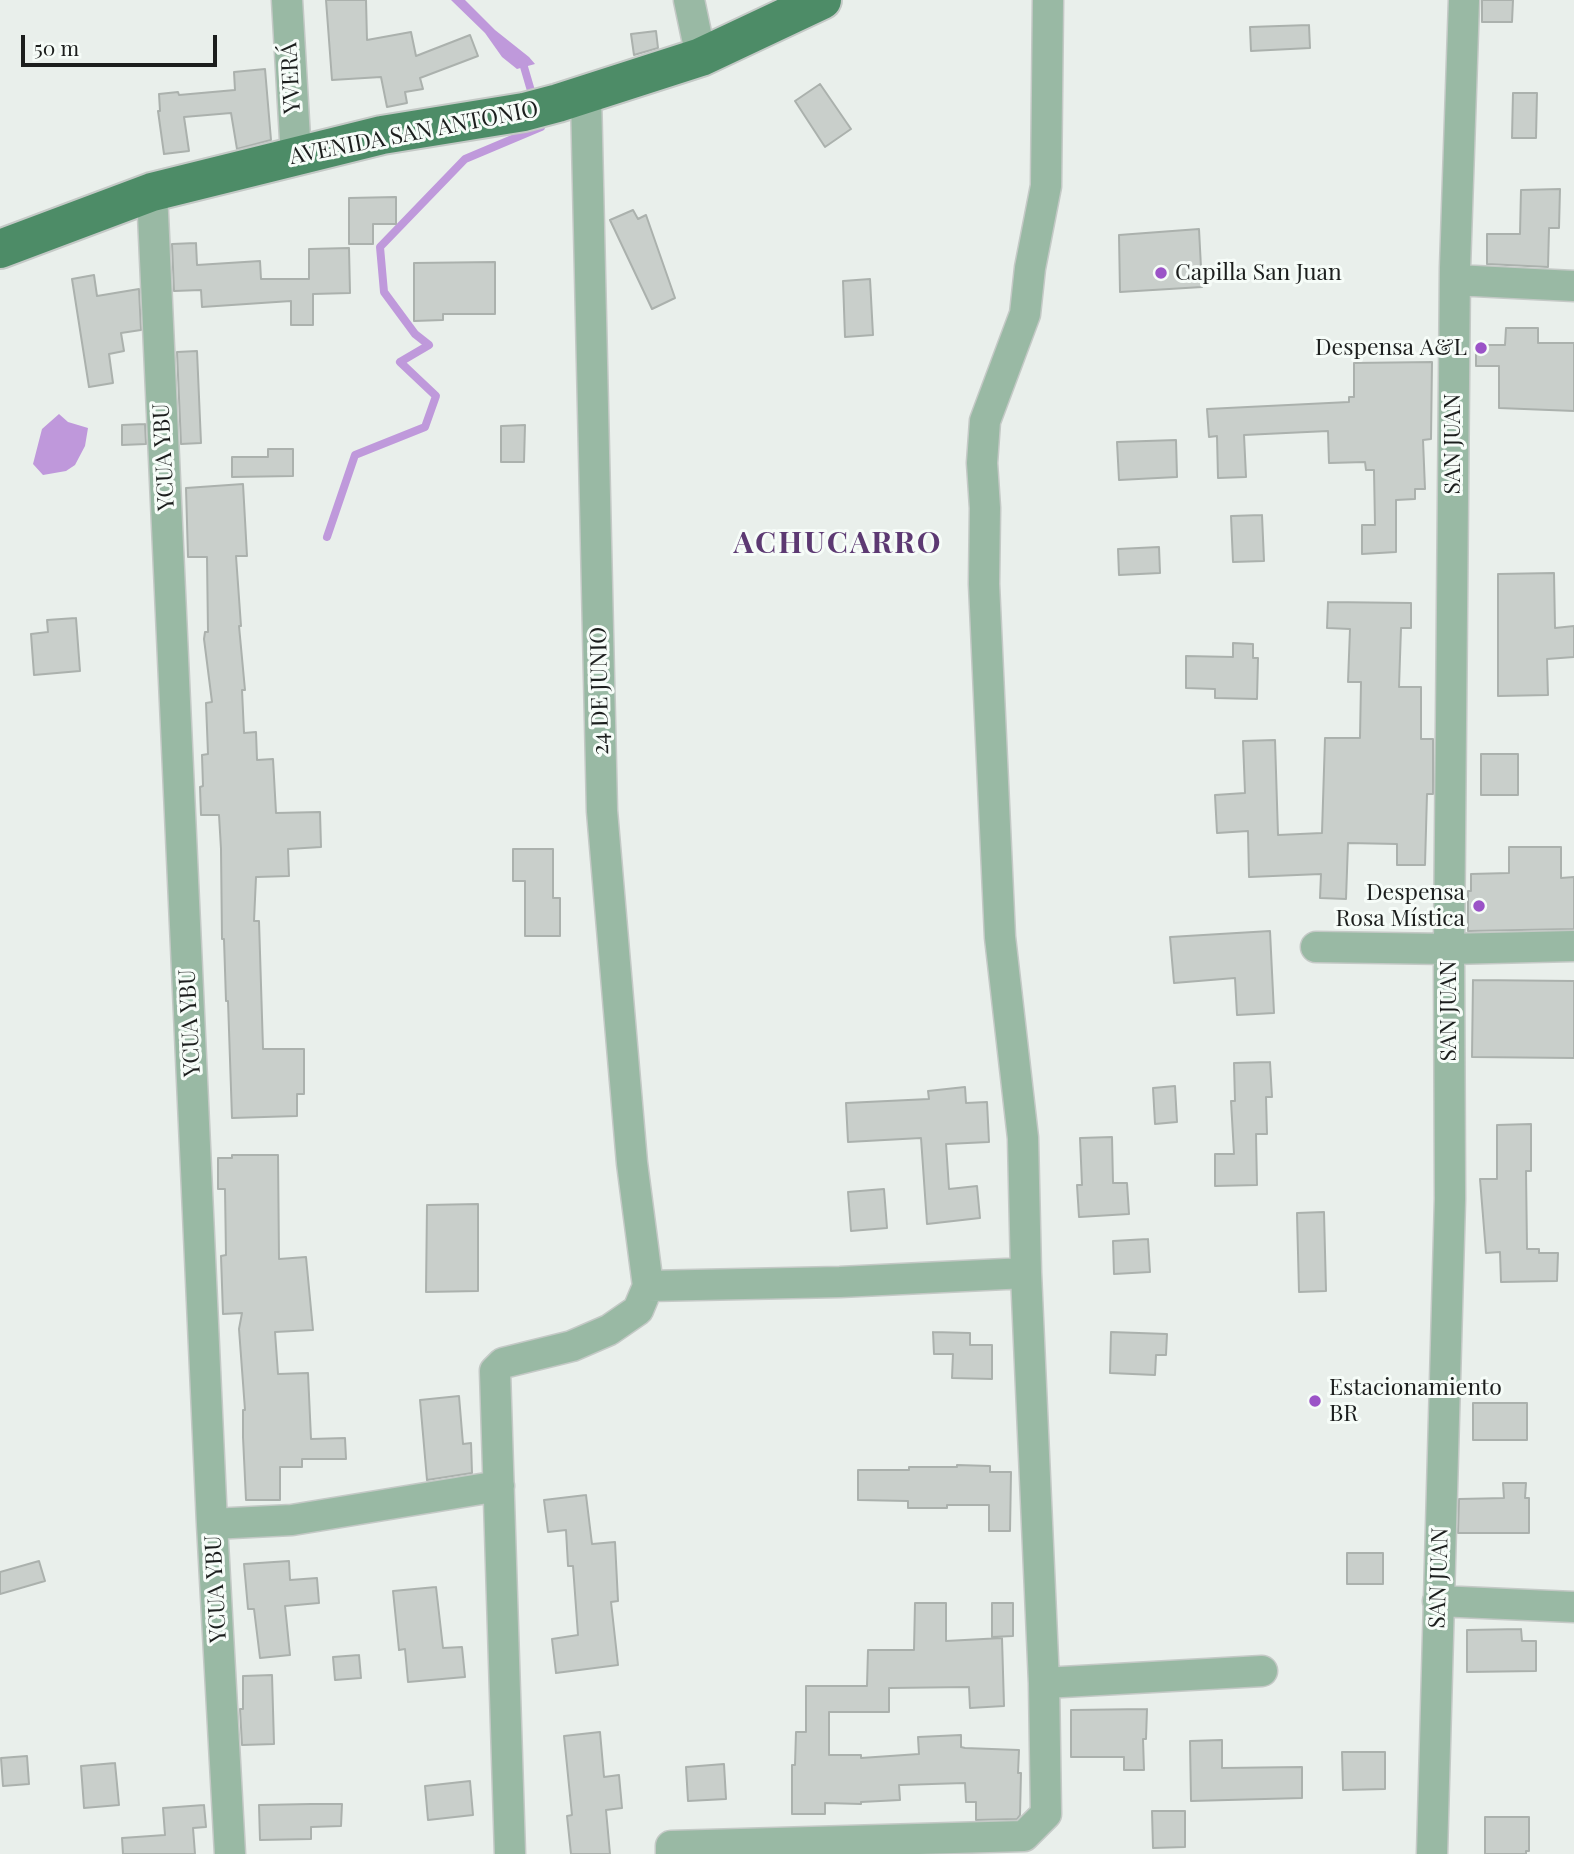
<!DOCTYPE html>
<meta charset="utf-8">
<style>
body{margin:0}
#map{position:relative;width:1574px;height:1854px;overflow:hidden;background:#e9efeb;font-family:"Playfair Display",serif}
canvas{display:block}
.scale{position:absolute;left:21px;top:35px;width:196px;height:32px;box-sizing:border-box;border:4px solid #1c1e1d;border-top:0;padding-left:9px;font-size:21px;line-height:24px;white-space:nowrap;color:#1c1e1d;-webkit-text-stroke:5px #f6fcf8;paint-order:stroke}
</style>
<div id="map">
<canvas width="1574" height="1854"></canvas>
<div class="scale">50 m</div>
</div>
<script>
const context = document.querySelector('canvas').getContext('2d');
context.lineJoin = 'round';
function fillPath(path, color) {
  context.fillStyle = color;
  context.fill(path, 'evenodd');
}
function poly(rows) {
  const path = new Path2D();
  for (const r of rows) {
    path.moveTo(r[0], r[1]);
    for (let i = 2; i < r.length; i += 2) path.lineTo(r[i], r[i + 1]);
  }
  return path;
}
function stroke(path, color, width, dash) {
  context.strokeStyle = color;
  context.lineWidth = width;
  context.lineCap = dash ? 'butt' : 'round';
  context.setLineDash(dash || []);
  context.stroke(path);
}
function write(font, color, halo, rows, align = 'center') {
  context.font = font + ' "Playfair Display",serif';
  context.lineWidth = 6;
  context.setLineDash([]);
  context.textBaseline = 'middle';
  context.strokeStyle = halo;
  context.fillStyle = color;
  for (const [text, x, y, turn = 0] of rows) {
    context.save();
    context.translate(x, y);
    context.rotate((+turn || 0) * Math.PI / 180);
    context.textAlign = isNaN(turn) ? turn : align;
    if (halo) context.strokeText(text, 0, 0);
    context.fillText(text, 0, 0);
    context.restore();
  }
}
const forest = poly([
 [59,414,68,422,88,428,85,446,75,465,66,471,43,475,33,464,42,429]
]);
const water = poly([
 [451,0,465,0,495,30,529,57,535,64,517,69,502,57,485,33]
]);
const stream = poly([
 [522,60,534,101],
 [327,537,355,455,425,427,436,396,400,362,429,345,415,334,384,292,380,247,465,159,541,127,539,120]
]);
const building = poly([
 [326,0,366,0,367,40,411,32,416,56,470,35,478,56,420,78,423,89,405,92,407,103,387,107,381,77,332,80,326,0],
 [1482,0,1513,0,1512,22,1482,22,1482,0],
 [1309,25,1310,48,1251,51,1250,27,1309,25],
 [656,31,658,48,634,55,631,34,656,31],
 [265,69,271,140,237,149,231,113,184,117,189,151,164,154,158,111,160,111,159,94,178,92,179,95,235,90,234,72,265,69],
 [820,84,851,129,825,147,795,101,820,84],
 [1513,93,1537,93,1536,138,1512,138,1513,93],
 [1560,189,1559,228,1549,228,1548,267,1487,264,1487,234,1520,234,1521,190,1560,189],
 [396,197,396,224,373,224,373,244,349,244,349,198,396,197],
 [633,210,638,219,646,215,675,298,652,309,610,220,633,210],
 [1199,229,1202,287,1120,292,1119,235,1199,229],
 [196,243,197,265,260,261,261,279,309,279,309,249,349,248,350,293,313,294,313,325,291,325,291,301,202,307,201,290,174,291,172,244,196,243],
 [495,262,495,314,443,314,443,320,414,321,414,263,495,262],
 [94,275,97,296,139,289,141,330,121,333,124,351,109,354,113,383,89,387,72,279,94,275],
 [870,279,873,335,845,337,843,281,870,279],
 [1506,328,1538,328,1538,343,1574,343,1574,411,1499,408,1499,366,1476,366,1476,345,1505,345,1506,328],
 [197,351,201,443,181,444,177,352,197,351],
 [1432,362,1431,439,1423,440,1425,489,1415,489,1415,499,1396,500,1396,552,1362,554,1362,525,1375,525,1374,470,1366,470,1365,462,1329,463,1328,431,1244,435,1246,477,1218,478,1217,436,1209,437,1207,409,1349,402,1349,397,1354,397,1354,363,1432,362],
 [145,424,146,444,122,445,122,425,145,424],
 [525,425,524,462,501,462,501,426,525,425],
 [1176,440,1177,477,1119,480,1117,442,1176,440],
 [268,449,293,449,293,476,232,477,232,457,268,457,268,449],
 [243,484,247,556,236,556,241,626,239,626,245,690,242,690,244,733,256,732,257,760,273,759,276,813,320,812,321,847,288,849,289,876,256,877,254,921,259,921,263,1049,304,1049,304,1094,297,1094,297,1116,232,1118,228,1001,226,1001,224,939,222,939,221,849,219,815,201,815,200,787,203,786,202,755,208,754,206,703,212,702,204,639,205,632,208,632,207,557,188,557,186,488,243,484],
 [1262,515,1264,561,1233,562,1231,516,1262,515],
 [1159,547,1160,573,1119,575,1118,549,1159,547],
 [1554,573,1555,628,1574,626,1574,657,1547,659,1548,695,1498,696,1498,574,1554,573],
 [1328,602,1411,603,1411,628,1401,628,1399,687,1421,687,1421,739,1433,739,1433,794,1427,794,1425,865,1397,865,1397,844,1348,843,1346,899,1320,898,1321,874,1249,877,1248,831,1217,833,1215,795,1245,793,1243,741,1275,740,1278,835,1322,833,1325,738,1360,738,1361,682,1348,682,1350,629,1327,628,1328,602],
 [76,618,80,671,34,675,31,634,48,632,47,620,76,618],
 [1233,643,1253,644,1253,658,1258,658,1257,699,1215,698,1215,689,1186,688,1186,656,1233,657,1233,643],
 [1481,754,1518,754,1518,795,1481,795,1481,754],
 [1509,847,1561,847,1561,878,1574,877,1574,929,1468,931,1468,891,1471,891,1471,874,1509,873,1509,847],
 [513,849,553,849,553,898,560,898,560,936,525,936,525,881,513,881,513,849],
 [1270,931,1274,1013,1237,1015,1235,978,1174,983,1170,937,1270,931],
 [1473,980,1574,981,1574,1058,1472,1057,1473,980],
 [1270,1062,1272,1097,1266,1097,1267,1134,1256,1134,1257,1185,1215,1186,1215,1154,1234,1154,1231,1101,1235,1101,1234,1063,1270,1062],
 [1175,1086,1177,1122,1155,1124,1153,1088,1175,1086],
 [965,1087,966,1103,987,1102,989,1142,946,1144,949,1189,977,1186,980,1218,927,1224,921,1138,848,1142,846,1103,929,1099,928,1091,965,1087],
 [1531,1124,1531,1171,1526,1171,1527,1249,1539,1249,1539,1253,1558,1253,1557,1281,1501,1282,1500,1252,1486,1253,1480,1179,1497,1179,1497,1125,1531,1124],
 [1112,1137,1113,1183,1127,1183,1129,1214,1079,1217,1077,1185,1082,1185,1080,1138,1112,1137],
 [232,1155,278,1155,279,1259,306,1257,313,1330,275,1332,278,1374,308,1373,311,1439,345,1438,346,1459,302,1459,302,1467,280,1467,280,1500,246,1500,243,1437,243,1410,245,1410,239,1329,242,1313,223,1314,221,1256,226,1255,225,1189,218,1189,218,1158,232,1158,232,1155],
 [884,1189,887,1228,851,1231,848,1192,884,1189],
 [478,1204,478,1291,426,1292,427,1205,478,1204],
 [1324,1212,1326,1291,1299,1292,1297,1213,1324,1212],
 [1148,1239,1150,1272,1114,1274,1113,1241,1148,1239],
 [933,1332,970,1333,970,1345,992,1345,992,1379,952,1378,953,1354,934,1354,933,1332],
 [1111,1332,1167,1334,1166,1355,1156,1355,1155,1375,1110,1373,1111,1332],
 [459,1396,463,1444,471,1443,472,1473,427,1480,420,1400,459,1396],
 [1473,1403,1527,1403,1527,1440,1473,1440,1473,1403],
 [957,1465,990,1466,990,1472,1011,1472,1010,1531,989,1531,989,1505,947,1505,947,1508,908,1508,908,1501,858,1500,858,1470,909,1470,909,1467,957,1467,957,1465],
 [1503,1483,1526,1483,1525,1498,1529,1498,1529,1533,1458,1533,1459,1499,1504,1498,1503,1483],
 [586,1495,592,1544,615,1542,618,1601,611,1602,618,1665,556,1673,552,1639,578,1635,573,1566,568,1566,566,1530,548,1532,544,1500,586,1495],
 [1347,1553,1383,1553,1383,1584,1347,1584,1347,1553],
 [39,1561,45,1581,0,1594,0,1572,39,1561],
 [289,1561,290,1580,317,1578,319,1603,285,1606,290,1655,260,1658,254,1609,248,1609,244,1564,289,1561],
 [436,1587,443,1648,462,1647,465,1677,408,1682,405,1649,399,1650,393,1591,436,1587],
 [915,1603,946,1603,946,1641,1002,1638,1004,1706,970,1708,969,1687,889,1688,889,1712,829,1712,829,1755,861,1755,861,1758,919,1754,918,1737,961,1735,961,1747,965,1748,1019,1750,1018,1773,1021,1773,1020,1815,1017,1819,976,1820,976,1802,966,1802,965,1783,899,1785,900,1800,861,1802,861,1804,825,1803,825,1814,792,1814,792,1765,795,1765,796,1732,806,1732,806,1686,867,1686,868,1650,914,1650,915,1603],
 [992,1603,1013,1603,1013,1636,992,1637,992,1603],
 [1521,1629,1522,1641,1536,1641,1536,1671,1467,1672,1467,1630,1521,1629],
 [359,1655,361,1678,335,1680,333,1657,359,1655],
 [272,1675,274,1744,242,1745,240,1709,243,1709,243,1676,272,1675],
 [1147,1709,1146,1739,1143,1739,1144,1770,1124,1770,1124,1757,1071,1757,1071,1710,1147,1709],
 [600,1732,604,1777,619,1775,622,1808,606,1810,610,1854,571,1854,567,1816,572,1815,564,1736,600,1732],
 [1222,1740,1222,1768,1302,1767,1302,1798,1191,1801,1190,1741,1222,1740],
 [1342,1752,1385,1752,1385,1789,1343,1790,1342,1752],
 [27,1756,29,1784,3,1786,1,1758,27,1756],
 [115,1763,119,1805,84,1808,81,1766,115,1763],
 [724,1764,726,1799,688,1801,686,1767,724,1764],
 [470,1781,473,1815,428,1820,425,1786,470,1781],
 [311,1804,342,1804,341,1826,311,1827,311,1839,260,1840,259,1805,311,1804],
 [204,1805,206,1827,193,1828,195,1854,123,1854,122,1838,165,1835,163,1808,204,1805],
 [1152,1811,1185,1811,1185,1847,1153,1848,1152,1811],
 [1485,1817,1529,1817,1529,1851,1526,1851,1526,1854,1485,1854,1485,1817]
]);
const minor = poly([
 [287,0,296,156],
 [689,0,701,57],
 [152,192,212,1524,230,1854],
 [1455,280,1574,286],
 [1316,947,1449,949,1574,946],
 [648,1286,840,1282,1026,1273],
 [212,1524,292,1520,499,1486],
 [1438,1601,1574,1607],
 [1044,1683,1262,1671],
 [510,1854,495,1371,503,1363,572,1346,609,1330,638,1310,648,1286,632,1163,602,811,586,95],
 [671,1854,671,1846,1024,1836,1046,1814,1044,1683,1026,1273,1023,1138,1000,937,984,584,985,508,982,463,985,421,1025,314,1030,268,1046,186,1048,0],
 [1432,1854,1450,1199,1449,949,1455,268,1464,0]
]);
const major = poly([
 [0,249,152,192,382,135,524,112,558,103,701,57,822,0]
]);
const markers = [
 [1161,273,7,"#9b53c7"],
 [1481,348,7,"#9b53c7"],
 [1479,906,7,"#9b53c7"],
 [1315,1401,7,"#9b53c7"]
];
const streetNames = [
 ["YVERÁ",291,78,-93],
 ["AVENIDA SAN ANTONIO",414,133,-11],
 ["SAN JUAN",1453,444,-90],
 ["YCUA YBU",164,457,-93],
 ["24 DE JUNIO",600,691,-91],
 ["SAN JUAN",1449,1011,-90],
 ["YCUA YBU",190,1023,-93],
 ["SAN JUAN",1439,1578,-88],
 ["YCUA YBU",216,1589,-93]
];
const poiNames = [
 ["Capilla San Juan",1175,273],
 ["Despensa A&L",1467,348,"right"],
 ["Despensa",1465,893,"right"],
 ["Rosa Mística",1465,919,"right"],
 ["Estacionamiento",1329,1388],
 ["BR",1329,1414]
];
const districtNames = [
 ["ACHUCARRO",838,544]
];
fillPath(forest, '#bf98db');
fillPath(water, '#bf99db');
stroke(stream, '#bf99db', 8);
fillPath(building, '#c9cfcb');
stroke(building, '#abb1ad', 2);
stroke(minor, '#c4c9c6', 33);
stroke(major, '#c4c9c6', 42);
stroke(minor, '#99b9a4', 30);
stroke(major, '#4d8c67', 38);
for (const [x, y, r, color] of markers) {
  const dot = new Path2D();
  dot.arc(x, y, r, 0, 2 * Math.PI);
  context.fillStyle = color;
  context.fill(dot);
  stroke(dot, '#f6fcf8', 2.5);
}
write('23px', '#1c1e1d', '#f6fcf8', streetNames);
write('23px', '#1c1e1d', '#f6fcf8', poiNames, 'left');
context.letterSpacing = '2px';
write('bold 30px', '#5c3972', '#f6fcf8', districtNames);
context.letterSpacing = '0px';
</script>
